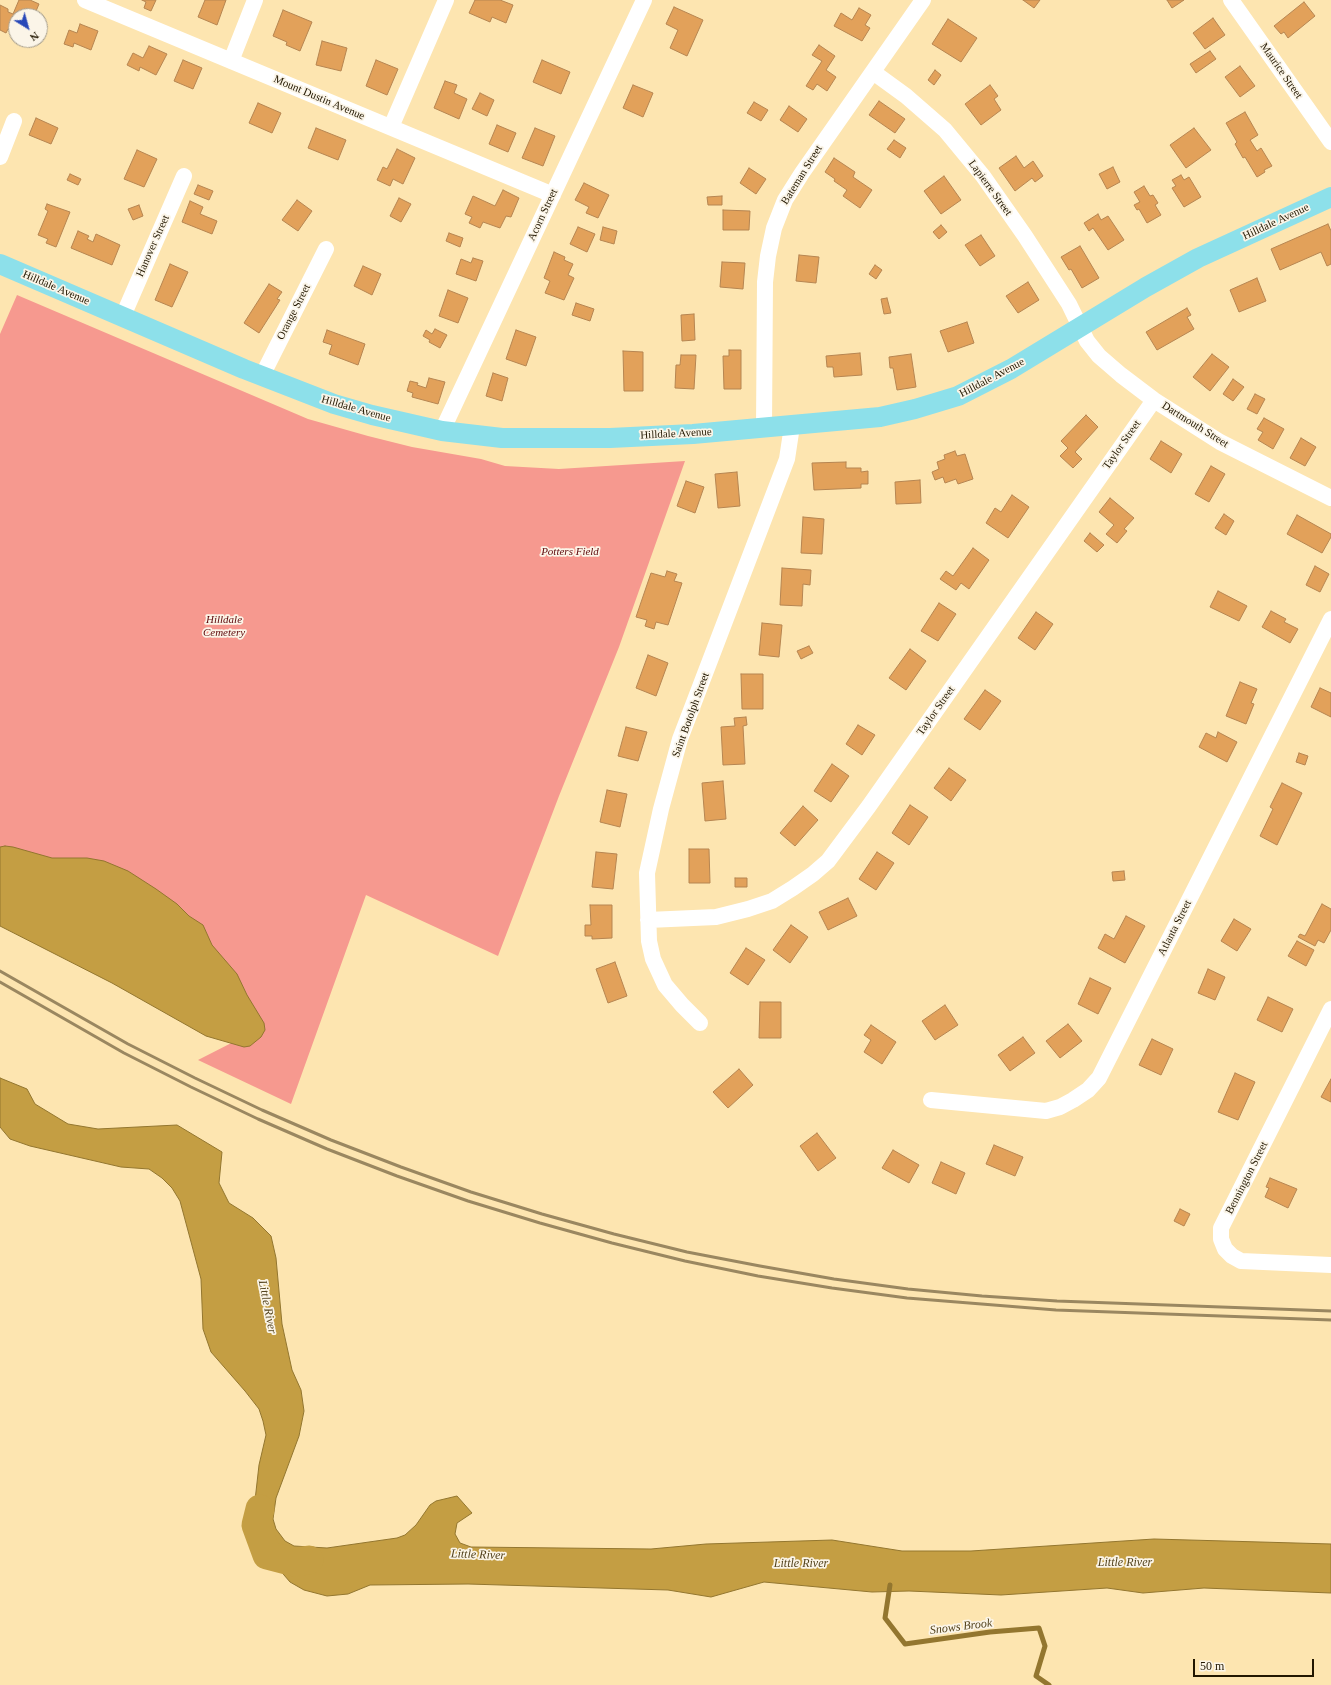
<!DOCTYPE html>
<style>
body{margin:0}
#map{position:relative;width:1331px;height:1685px;overflow:hidden;background:#fde5b0;font-family:Georgia,serif}
canvas{display:block}
.north{position:absolute;left:8px;top:8px;width:40px;height:40px;box-sizing:border-box;background:#fbf5e8;border:1px solid #a49c8b;border-radius:50%;rotate:143deg;font-size:11px;font-weight:700;line-height:16px;text-align:center;color:#221700}
.north::after{content:'';display:block;margin:auto;width:14px;height:18px;background:#2848b8;clip-path:polygon(50% 0,100% 100%,50% 72%,0 100%)}
.scale{position:absolute;left:1193px;top:1659px;width:121px;height:18px;box-sizing:border-box;border:2px solid #221700;border-top:0;padding-left:5px;font-size:12px;line-height:14px;white-space:nowrap;color:#221700;-webkit-text-stroke:3px #fbf5e8;paint-order:stroke}
</style>
<div id="map">
<canvas width="1331" height="1685"></canvas>
<div class="north">N</div>
<div class="scale">50 m</div>
</div>
<script>
const context = document.querySelector('canvas').getContext('2d');
context.lineJoin = 'round';
function fillPath(path, color) {
  context.fillStyle = color;
  context.fill(path, 'evenodd');
}
function poly(rows) {
  const path = new Path2D();
  for (const r of rows) {
    path.moveTo(r[0], r[1]);
    for (let i = 2; i < r.length; i += 2) path.lineTo(r[i], r[i + 1]);
  }
  return path;
}
function stroke(path, color, width, dash) {
  context.strokeStyle = color;
  context.lineWidth = width;
  context.lineCap = dash ? 'butt' : 'round';
  context.setLineDash(dash || []);
  context.stroke(path);
}
function write(font, color, halo, rows, align = 'center') {
  context.font = font + ' Georgia,serif';
  context.lineWidth = 3.5;
  context.setLineDash([]);
  context.textBaseline = 'middle';
  context.strokeStyle = halo;
  context.fillStyle = color;
  for (const [text, x, y, turn = 0] of rows) {
    context.save();
    context.translate(x, y);
    context.rotate((+turn || 0) * Math.PI / 180);
    context.textAlign = isNaN(turn) ? turn : align;
    if (halo) context.strokeText(text, 0, 0);
    context.fillText(text, 0, 0);
    context.restore();
  }
}
const green = poly([
 [17,295,308,419,368,436,412,447,481,459,505,466,559,469,685,461,619,647,559,796,498,956,366,895,291,1104,198,1060,251,1033,0,874,0,334]
]);
const water = poly([
 [5,846,13,847,52,858,87,858,104,861,128,871,156,889,177,904,189,916,203,925,212,945,237,974,247,995,264,1023,265,1030,261,1037,250,1046,244,1047,206,1036,112,983,0,926,0,847,5,846],
 [0,1078,27,1089,35,1104,68,1124,98,1129,177,1125,222,1152,219,1183,229,1203,253,1218,271,1236,276,1258,282,1324,292,1370,301,1390,304,1411,299,1436,276,1498,273,1519,276,1529,285,1541,294,1546,327,1548,397,1538,405,1535,416,1525,430,1505,436,1501,457,1496,472,1513,457,1523,455,1534,460,1543,471,1547,651,1549,706,1544,832,1540,902,1551,971,1551,1154,1539,1331,1544,1331,1593,1204,1588,1143,1593,1107,1588,1001,1595,909,1591,872,1592,764,1582,711,1597,668,1590,468,1584,370,1585,348,1594,327,1596,304,1590,290,1582,278,1568,252,1527,259,1465,266,1435,263,1421,259,1409,245,1391,211,1352,203,1329,201,1279,180,1201,172,1188,162,1178,149,1169,121,1167,30,1146,10,1139,0,1127,0,1078]
]);
const stream = poly([
 [890,1585,885,1618,905,1644,990,1632,1039,1628,1045,1646,1036,1676,1049,1685]
]);
const river = poly([
 [260,1509,256,1525,267,1555,294,1562,309,1560]
]);
const building = poly([
 [19,0,30,0,39,4,34,16,16,16,16,33,8,29,6,33,0,30,0,5,8,9,8,12,13,14,19,0],
 [142,0,156,0,151,11,144,8,146,2,142,0],
 [205,0,226,0,217,25,198,17,205,0],
 [475,0,500,0,513,5,506,23,492,17,490,22,469,13,475,0],
 [1023,0,1040,0,1034,8,1023,0],
 [1167,0,1184,0,1172,8,1167,0],
 [1304,2,1315,16,1288,38,1284,32,1281,34,1274,26,1304,2],
 [674,7,703,20,687,56,670,48,678,30,666,24,674,7],
 [859,8,871,15,865,25,870,28,862,41,834,26,841,13,852,20,859,8],
 [283,10,312,22,300,51,286,45,287,42,273,36,283,10],
 [1213,18,1225,35,1205,49,1193,33,1213,18],
 [948,19,977,38,961,62,932,44,948,19],
 [80,24,98,31,91,50,74,43,73,47,64,44,69,30,77,33,80,24],
 [322,41,347,48,341,71,316,65,322,41],
 [819,45,835,56,826,70,836,77,827,91,817,84,813,90,806,86,822,61,812,55,819,45],
 [149,46,167,54,156,75,140,67,139,71,127,65,133,53,143,58,149,46],
 [1210,51,1216,59,1196,73,1190,64,1210,51],
 [183,60,202,68,193,89,174,81,183,60],
 [376,60,398,69,387,95,366,86,376,60],
 [542,60,570,72,561,94,533,82,542,60],
 [1240,66,1255,86,1240,97,1225,77,1240,66],
 [935,70,941,75,934,85,928,80,935,70],
 [445,81,457,85,454,93,467,99,459,119,434,108,445,81],
 [633,85,653,93,643,117,623,108,633,85],
 [990,85,998,96,994,99,1001,110,981,125,965,104,990,85],
 [480,93,494,100,487,116,472,109,480,93],
 [879,101,905,119,895,133,869,115,879,101],
 [754,102,768,110,761,121,747,113,754,102],
 [258,103,281,113,272,133,249,123,258,103],
 [789,106,807,119,798,132,780,120,789,106],
 [1245,112,1258,135,1250,140,1257,151,1261,148,1272,166,1264,170,1265,172,1257,177,1245,157,1243,158,1235,144,1237,142,1226,123,1245,112],
 [36,118,58,128,51,144,29,135,36,118],
 [497,125,516,133,508,152,489,144,497,125],
 [316,128,346,140,338,160,308,148,316,128],
 [535,128,555,136,543,166,522,158,535,128],
 [1194,128,1211,150,1186,168,1170,145,1194,128],
 [894,140,906,148,900,158,887,149,894,140],
 [397,149,415,158,403,184,393,179,390,186,377,180,383,167,387,169,397,149],
 [137,150,157,159,144,187,124,179,137,150],
 [1016,156,1024,168,1033,161,1043,176,1035,182,1032,178,1015,191,999,168,1016,156],
 [834,158,855,172,853,177,872,190,860,208,843,196,847,190,834,181,835,179,825,172,834,158],
 [1113,167,1120,182,1107,189,1099,174,1113,167],
 [749,168,766,179,756,194,740,183,749,168],
 [70,174,81,179,78,185,67,180,70,174],
 [1181,175,1184,180,1189,177,1201,197,1184,207,1172,188,1176,186,1172,180,1181,175],
 [944,176,961,200,941,214,924,191,944,176],
 [584,183,609,195,598,218,586,213,589,207,575,200,584,183],
 [198,185,213,191,209,200,194,194,198,185],
 [1144,186,1150,196,1153,195,1158,203,1155,205,1161,215,1147,223,1139,209,1137,210,1134,205,1140,202,1134,192,1144,186],
 [503,190,519,198,511,217,506,216,500,228,483,222,480,228,469,223,472,217,465,214,473,196,495,206,503,190],
 [722,196,722,205,708,205,707,197,722,196],
 [399,198,411,204,401,222,390,216,399,198],
 [297,200,312,211,298,231,282,220,297,200],
 [190,201,203,207,200,214,217,221,212,234,182,222,190,201],
 [47,204,70,212,56,247,46,243,48,239,38,235,48,211,45,209,47,204],
 [139,205,143,216,133,220,128,209,139,205],
 [723,210,750,211,749,230,723,230,723,210],
 [1098,214,1101,220,1108,216,1124,240,1108,250,1093,228,1089,231,1084,223,1098,214],
 [1328,224,1331,231,1331,264,1327,266,1321,252,1280,270,1271,249,1328,224],
 [941,225,947,232,939,239,933,232,941,225],
 [578,227,595,234,587,252,570,244,578,227],
 [603,227,617,231,614,244,600,240,603,227],
 [78,231,89,236,87,239,93,242,96,234,120,245,112,265,71,248,78,231],
 [449,233,463,238,460,247,446,241,449,233],
 [981,235,995,256,980,266,965,245,981,235],
 [1080,246,1099,278,1082,288,1071,269,1069,270,1061,257,1080,246],
 [554,252,565,257,564,260,573,264,568,275,574,278,564,300,545,293,550,281,544,278,554,252],
 [799,255,819,257,816,283,796,281,799,255],
 [473,258,483,261,476,281,456,274,461,259,471,263,473,258],
 [722,262,745,263,743,289,720,287,722,262],
 [170,264,188,272,172,307,155,300,170,264],
 [875,265,882,270,876,279,869,274,875,265],
 [363,266,381,274,372,295,354,286,363,266],
 [1257,278,1266,301,1239,312,1230,290,1257,278],
 [1028,282,1039,300,1018,313,1006,296,1028,282],
 [269,284,282,292,277,299,280,300,259,333,244,323,269,284],
 [448,290,468,298,458,323,439,316,448,290],
 [887,298,891,313,884,314,881,299,887,298],
 [576,303,594,309,590,321,572,315,576,303],
 [1187,308,1191,315,1187,317,1194,329,1157,350,1146,332,1187,308],
 [694,314,695,340,682,341,681,315,694,314],
 [967,322,974,343,948,352,940,331,967,322],
 [435,329,447,335,440,348,429,342,430,340,423,336,426,330,432,334,435,329],
 [327,330,365,344,358,365,329,354,332,345,323,342,327,330],
 [516,330,536,337,526,366,506,359,516,330],
 [729,350,741,350,741,389,724,389,723,356,729,356,729,350],
 [623,351,643,352,643,391,624,391,623,351],
 [860,353,862,375,834,377,833,367,827,367,826,356,860,353],
 [911,354,916,387,897,390,893,368,890,368,889,357,911,354],
 [1212,354,1229,367,1210,391,1193,377,1212,354],
 [681,355,696,355,694,389,675,388,676,365,680,365,681,355],
 [493,373,508,378,502,401,486,396,493,373],
 [429,378,445,382,438,404,412,397,413,393,407,391,410,381,418,383,417,385,426,388,429,378],
 [1233,379,1244,387,1233,401,1223,394,1233,379],
 [1255,394,1265,399,1257,414,1247,409,1255,394],
 [1086,415,1098,427,1075,452,1082,459,1073,468,1060,456,1068,448,1061,441,1086,415],
 [1264,418,1284,429,1273,449,1258,440,1263,432,1257,429,1264,418],
 [1301,438,1316,447,1305,466,1290,458,1301,438],
 [1161,441,1182,454,1171,473,1150,459,1161,441],
 [955,451,957,456,965,454,973,479,958,484,956,479,945,483,943,477,935,480,932,472,939,469,937,462,945,459,944,455,955,451],
 [846,462,846,468,861,468,861,472,868,471,868,484,861,484,861,488,814,490,812,463,846,462],
 [1211,466,1225,474,1209,502,1195,494,1211,466],
 [737,472,740,506,718,508,715,474,737,472],
 [920,480,921,503,896,504,895,482,920,480],
 [686,481,704,487,695,513,677,506,686,481],
 [1012,495,1029,507,1008,538,986,523,995,508,1001,512,1012,495],
 [1110,498,1134,518,1124,529,1127,531,1117,543,1106,534,1114,525,1099,512,1110,498],
 [1224,514,1234,521,1226,535,1215,528,1224,514],
 [1297,515,1331,534,1331,537,1322,553,1287,534,1297,515],
 [803,517,824,519,822,554,801,553,803,517],
 [1090,533,1104,545,1097,552,1084,541,1090,533],
 [973,548,989,560,969,589,961,583,956,590,940,579,946,571,953,576,973,548],
 [1315,566,1329,574,1320,592,1306,585,1315,566],
 [782,568,811,570,810,585,803,584,802,606,780,605,782,568],
 [667,571,677,574,674,581,682,583,668,625,656,622,654,629,645,626,647,620,636,617,651,573,665,577,667,571],
 [1218,591,1247,606,1239,621,1210,607,1218,591],
 [939,603,956,614,938,641,921,631,939,603],
 [1271,611,1286,619,1284,622,1298,629,1290,643,1262,627,1271,611],
 [1036,612,1053,624,1035,650,1018,638,1036,612],
 [762,623,782,625,779,657,759,655,762,623],
 [809,646,813,653,801,659,797,651,809,646],
 [910,649,926,661,906,690,889,678,910,649],
 [648,655,668,663,656,696,636,688,648,655],
 [741,674,763,674,763,709,742,709,741,674],
 [1240,682,1257,689,1251,703,1254,704,1246,724,1226,716,1240,682],
 [1320,688,1331,693,1331,717,1311,707,1320,688],
 [985,690,1001,701,980,730,964,719,985,690],
 [746,717,747,725,743,726,745,764,723,765,721,727,735,726,734,718,746,717],
 [858,725,875,735,862,755,846,744,858,725],
 [626,727,647,732,638,761,618,756,626,727],
 [1218,732,1237,742,1227,762,1199,747,1206,733,1216,738,1218,732],
 [1299,753,1308,756,1305,765,1296,762,1299,753],
 [832,764,849,776,831,802,814,791,832,764],
 [949,768,966,780,951,801,934,788,949,768],
 [723,781,726,819,705,821,702,783,723,781],
 [1282,783,1302,793,1277,845,1260,836,1273,809,1270,807,1282,783],
 [607,790,627,794,620,827,600,822,607,790],
 [910,805,928,817,909,845,892,833,910,805],
 [803,806,818,820,795,846,780,833,803,806],
 [689,849,709,849,710,883,689,883,689,849],
 [596,852,617,854,613,889,592,887,596,852],
 [877,852,894,863,876,890,859,879,877,852],
 [1124,871,1125,880,1113,881,1112,872,1124,871],
 [735,878,747,878,747,887,735,887,735,878],
 [848,898,857,916,828,930,819,912,848,898],
 [1322,904,1331,909,1331,930,1324,943,1318,940,1315,946,1298,937,1300,934,1305,936,1322,904],
 [590,905,612,905,612,938,592,939,592,936,585,936,585,925,591,925,590,905],
 [1126,916,1145,926,1125,963,1098,948,1105,934,1114,939,1126,916],
 [1234,919,1251,929,1237,951,1221,941,1234,919],
 [791,925,808,937,790,963,773,950,791,925],
 [1297,941,1314,950,1306,966,1288,956,1297,941],
 [746,948,765,960,748,985,730,973,746,948],
 [615,962,627,996,608,1003,596,969,615,962],
 [1208,969,1225,977,1215,1000,1198,993,1208,969],
 [1090,978,1111,988,1098,1014,1078,1004,1090,978],
 [1268,997,1293,1009,1282,1032,1257,1020,1268,997],
 [760,1002,781,1002,781,1038,759,1038,760,1002],
 [945,1005,958,1025,935,1040,922,1021,945,1005],
 [1068,1024,1082,1041,1060,1058,1046,1041,1068,1024],
 [871,1025,896,1042,882,1064,864,1052,871,1040,864,1035,871,1025],
 [1023,1037,1035,1053,1010,1071,998,1055,1023,1037],
 [1152,1039,1173,1049,1161,1075,1139,1065,1152,1039],
 [739,1069,753,1085,728,1108,713,1092,739,1069],
 [1235,1073,1255,1082,1238,1120,1218,1112,1235,1073],
 [1331,1079,1331,1102,1321,1097,1331,1079],
 [817,1133,836,1158,818,1171,800,1146,817,1133],
 [994,1145,1023,1157,1015,1176,986,1164,994,1145],
 [893,1150,919,1165,909,1183,882,1168,893,1150],
 [941,1162,965,1173,956,1194,932,1183,941,1162],
 [1270,1178,1297,1189,1288,1208,1265,1197,1269,1188,1266,1187,1270,1178],
 [1180,1209,1190,1214,1184,1226,1174,1221,1180,1209]
]);
const minor = poly([
 [85,0,553,195],
 [1231,0,1331,142],
 [231,61,255,0],
 [873,72,906,96,945,130,983,176,1025,236,1069,304,1087,341,1099,356,1121,375,1154,400,1220,442,1331,498],
 [391,127,446,0],
 [0,157,14,121],
 [123,316,184,176],
 [262,376,326,249],
 [764,428,765,282,768,256,774,228,785,200,802,173,923,0],
 [442,431,644,0],
 [648,920,716,917,748,909,772,901,793,888,813,874,828,861,869,806,1154,400],
 [1331,1009,1221,1228,1221,1239,1225,1249,1232,1256,1241,1261,1331,1265],
 [700,1023,682,1005,665,985,653,959,649,941,647,873,661,809,680,739,787,459,792,426],
 [931,1100,1046,1111,1060,1107,1073,1100,1088,1090,1099,1078,1331,619]
]);
const major = poly([
 [0,264,244,369,334,404,372,415,442,431,502,438,610,438,693,434,880,417,915,409,958,396,1011,369,1146,287,1198,258,1331,197]
]);
const rail = poly([
 [0,971,128,1044,195,1078,262,1110,331,1140,401,1167,471,1192,542,1214,614,1234,687,1252,760,1266,834,1279,908,1289,982,1296,1057,1301,1331,1311],
 [0,982,124,1053,191,1087,258,1119,327,1149,397,1176,468,1201,540,1223,612,1243,685,1261,758,1276,832,1288,907,1298,1056,1310,1331,1320]
]);
const streetNames = [
 ["Maurice Street",1281,71,55],
 ["Mount Dustin Avenue",319,98,23],
 ["Bateman Street",802,175,-58],
 ["Lapierre Street",990,188,54],
 ["Acorn Street",543,215,-65],
 ["Hilldale Avenue",1276,222,-25],
 ["Hanover Street",153,246,-66],
 ["Hilldale Avenue",56,288,23],
 ["Orange Street",294,312,-63],
 ["Hilldale Avenue",992,378,-28],
 ["Hilldale Avenue",356,409,16],
 ["Dartmouth Street",1195,425,32],
 ["Hilldale Avenue",676,434,-3],
 ["Taylor Street",1122,445,-55],
 ["Taylor Street",936,711,-55],
 ["Saint Botolph Street",691,715,-70],
 ["Atlanta Street",1175,928,-63],
 ["Bennington Street",1247,1178,-63]
];
const parkNames = [
 ["Potters Field",570,552],
 ["Hilldale",224,620],
 ["Cemetery",224,633]
];
const waterNames = [
 ["Little River",267,1307,79],
 ["Little River",478,1555,2],
 ["Little River",1125,1563],
 ["Little River",801,1564],
 ["Snows Brook",961,1627,-7]
];
fillPath(green, '#f6998f');
fillPath(water, '#c49e43');
stroke(water, '#93762f', 1);
stroke(stream, '#93762f', 5);
stroke(river, '#c49e43', 29);
fillPath(building, '#e2a15a');
stroke(building, '#b68551', 1);
stroke(minor, '#fff', 16);
stroke(major, '#8de0ea', 20);
stroke(rail, '#9a8760', 3);
write('11px', '#221700', '#fbf5e8', streetNames);
write('italic 11px', '#5e080b', '#fbf5e8', parkNames);
write('italic 12px', '#53431d', '#fbf5e8', waterNames);
</script>
